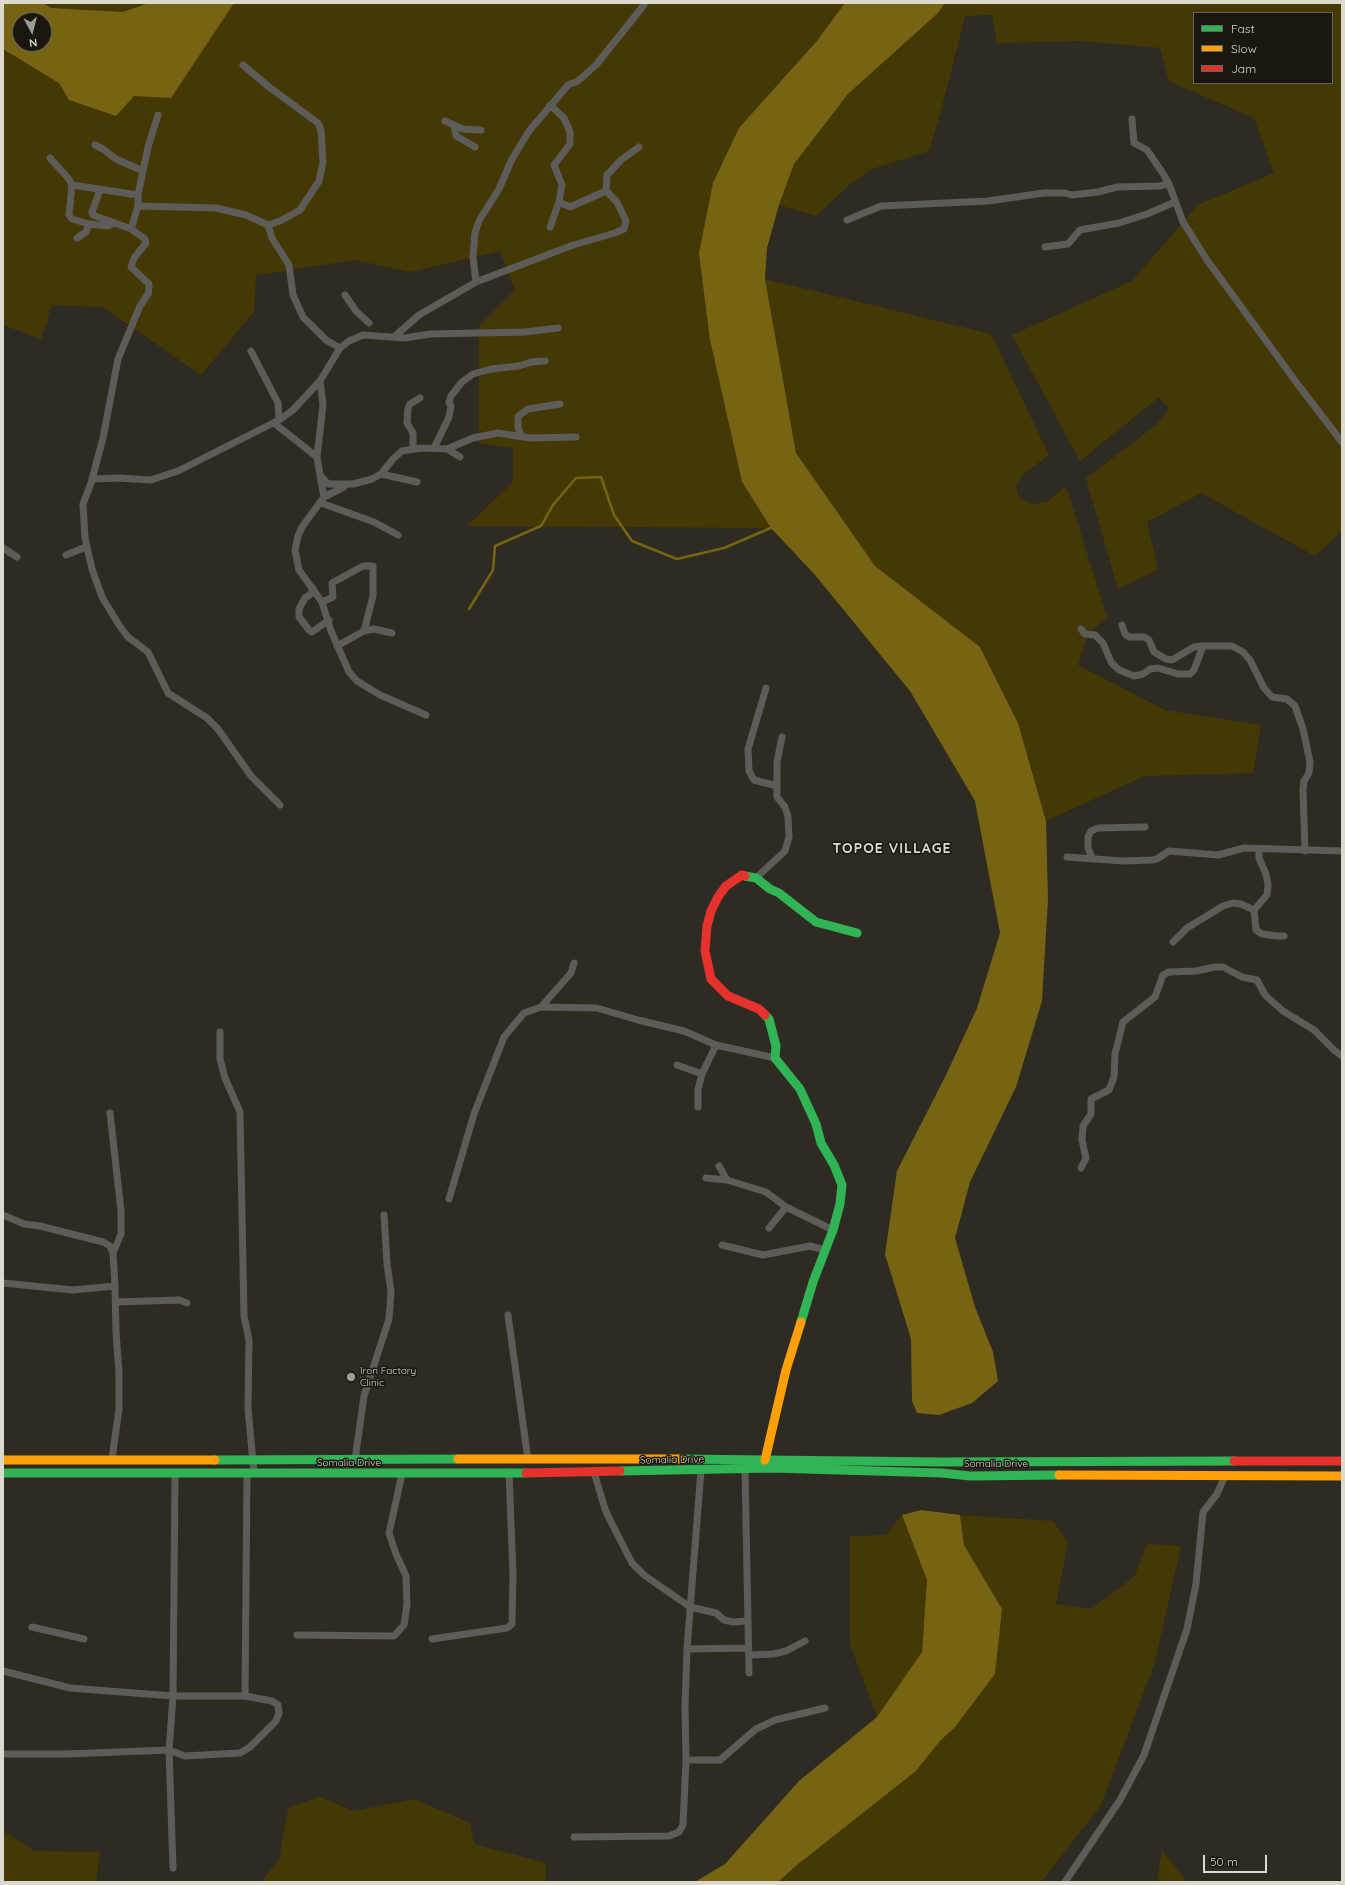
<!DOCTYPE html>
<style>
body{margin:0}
#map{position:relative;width:1345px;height:1885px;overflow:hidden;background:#2e2c22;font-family:Quicksand,sans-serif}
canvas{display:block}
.frame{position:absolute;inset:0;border:4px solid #dcd9ce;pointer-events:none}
.legend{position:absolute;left:1193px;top:12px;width:140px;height:72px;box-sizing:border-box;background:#19170f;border:1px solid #67655b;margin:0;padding:5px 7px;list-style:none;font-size:12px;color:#dcd9ce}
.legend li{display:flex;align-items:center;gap:8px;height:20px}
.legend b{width:20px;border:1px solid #67655b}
.north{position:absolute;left:12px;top:12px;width:40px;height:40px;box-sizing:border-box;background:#19170f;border:1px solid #67655b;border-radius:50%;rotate:173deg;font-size:11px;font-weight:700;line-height:16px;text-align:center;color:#dcd9ce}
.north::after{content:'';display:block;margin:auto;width:14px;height:18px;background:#9f9c92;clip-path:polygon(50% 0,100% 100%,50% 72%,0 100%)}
.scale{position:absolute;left:1203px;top:1855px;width:64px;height:18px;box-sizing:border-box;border:2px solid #dcd9ce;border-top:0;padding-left:5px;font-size:12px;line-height:14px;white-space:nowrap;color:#dcd9ce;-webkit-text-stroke:3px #19170f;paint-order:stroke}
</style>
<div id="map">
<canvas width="1345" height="1885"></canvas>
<div class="frame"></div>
<ul class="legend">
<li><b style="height:5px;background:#30b455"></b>Fast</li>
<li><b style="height:5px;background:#ff9f0a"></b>Slow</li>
<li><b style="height:5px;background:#e5322d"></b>Jam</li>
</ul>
<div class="north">N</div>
<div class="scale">50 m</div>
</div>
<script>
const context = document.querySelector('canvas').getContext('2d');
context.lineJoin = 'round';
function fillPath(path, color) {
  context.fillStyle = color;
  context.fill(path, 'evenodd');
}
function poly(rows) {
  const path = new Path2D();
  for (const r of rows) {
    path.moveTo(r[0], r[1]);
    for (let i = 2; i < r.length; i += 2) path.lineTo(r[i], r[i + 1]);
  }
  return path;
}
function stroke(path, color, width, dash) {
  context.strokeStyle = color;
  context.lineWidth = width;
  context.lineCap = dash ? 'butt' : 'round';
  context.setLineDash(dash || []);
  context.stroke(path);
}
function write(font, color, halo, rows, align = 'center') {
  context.font = font + ' Quicksand,sans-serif';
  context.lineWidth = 3;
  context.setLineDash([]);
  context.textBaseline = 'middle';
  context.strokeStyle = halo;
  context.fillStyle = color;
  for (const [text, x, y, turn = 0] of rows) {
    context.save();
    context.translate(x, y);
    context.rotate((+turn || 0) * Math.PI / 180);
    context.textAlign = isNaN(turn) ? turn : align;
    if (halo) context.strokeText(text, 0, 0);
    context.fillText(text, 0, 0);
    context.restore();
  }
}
const green = poly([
 [3,3,845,3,816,42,710,340,742,482,771,528,467,526,513,482,513,448,479,443,479,326,515,290,500,251,410,272,355,260,256,275,254,312,201,375,103,307,52,305,41,339,3,325],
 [20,20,44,20,44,44,20,44],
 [945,3,1342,3,1342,531,1315,556,1201,493,1147,522,1158,569,1118,589,1086,478,1156,425,1169,409,1159,397,1080,461,1012,335,1132,281,1198,205,1274,173,1254,118,1169,81,1160,48,1082,41,997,43,992,15,965,16,942,107,929,151,872,169,848,186,816,216,779,205,794,164,848,94,938,13],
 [1194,13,1332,13,1332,83,1194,83],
 [765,279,991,334,1049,455,1022,475,1016,486,1019,498,1032,504,1047,502,1066,486,1107,617,1088,634,1078,665,1165,710,1261,725,1253,773,1144,776,1046,821,1018,723,980,647,875,566,796,453],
 [902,1515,927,1580,922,1652,877,1717,850,1644,850,1536,886,1535],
 [960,1515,1053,1521,1068,1542,1056,1604,1091,1609,1134,1577,1147,1544,1181,1546,1155,1662,1101,1805,1041,1882,778,1882,797,1865,916,1771,940,1741,955,1727,1002,1609,964,1545],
 [319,1797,354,1811,414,1799,470,1823,474,1844,546,1863,546,1882,261,1882,279,1860,288,1808],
 [3,1831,35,1851,100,1852,96,1882,3,1882],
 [1162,1850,1187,1882,1157,1882]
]);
const water = poly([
 [3,3,43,3,51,8,123,12,149,3,234,3,171,98,134,96,116,116,69,100,59,83,3,49],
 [20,20,44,20,44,44,20,44],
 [845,3,945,3,938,13,848,94,794,164,779,205,767,248,765,279,796,453,875,566,980,647,1018,723,1046,821,1048,899,1042,1001,1016,1087,970,1182,955,1238,975,1307,993,1352,998,1381,972,1403,939,1415,917,1413,912,1401,911,1339,885,1254,897,1171,946,1075,977,1008,1000,933,975,801,910,691,815,575,771,528,742,482,710,340,699,253,713,183,739,128,816,42],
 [921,1510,960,1515,964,1545,1002,1609,995,1674,955,1727,940,1741,916,1771,797,1865,778,1882,695,1882,725,1864,799,1781,877,1717,922,1652,927,1580,902,1515]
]);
const stream = poly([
 [469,609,493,570,495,546,541,526,553,505,576,478,601,477,614,515,632,541,677,559,724,548,773,527]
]);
const street = poly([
 [243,65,269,87,318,123,321,130,323,162,319,181,300,210,280,221,268,225],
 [550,105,564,118,570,132,570,144,554,165,562,185,559,202],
 [1132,119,1134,143,1147,150,1162,172,1169,184,1183,222,1207,260,1299,386,1342,442],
 [445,121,463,129,481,130],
 [454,125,456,136,475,147],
 [95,145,103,149,116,159,143,171],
 [50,158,68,178,72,185,69,215,72,219,89,224,108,226,115,223],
 [72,185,138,195],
 [100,190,92,212,93,215,131,229,145,239,146,243,134,258,131,267,149,284,149,288,148,294,140,306,118,359,103,438,91,483,83,504,85,538,92,569,102,597,119,625,128,637,148,652,168,693,207,718,218,729,251,776,280,805],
 [606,191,607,175,621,160,639,147],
 [138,206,216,208,246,215,268,225,272,238,289,265,293,295,303,317,326,340,340,348],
 [847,220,881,206,988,201,1044,193,1065,193,1072,195,1098,192,1117,187,1159,186,1169,184],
 [131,229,138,206,138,195,148,147,158,115],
 [77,238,86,232,89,224],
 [1045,247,1068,244,1080,230,1119,223,1147,214,1175,202],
 [476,282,573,245,615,233,624,229,626,221,617,202,606,191,570,207,559,202,550,227],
 [345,295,356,311,369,323],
 [558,328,525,332,430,334,405,338,363,335,349,341,340,348,320,381,323,405,317,457,320,475,328,484,353,484,372,479,381,474,393,459,402,451,421,448,447,449,473,438,498,433,530,438,576,437],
 [395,336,419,315,476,282,473,257,475,232,480,219,499,189,512,159,529,131,568,85,578,81,596,65,644,5],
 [251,351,278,403,279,420],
 [274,423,317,457],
 [521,436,518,428,518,417,521,414,528,409,560,404],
 [434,448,449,417,451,406,449,402,451,396,462,382,473,374,491,369,519,366,531,362,545,361],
 [413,449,413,433,407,423,408,408,410,404,420,398],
 [447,449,460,457],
 [381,474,417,482],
 [320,476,324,497],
 [92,479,118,478,151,480,178,471,279,420,293,410,320,381],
 [344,487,324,497,302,527,298,536,295,550,299,570,322,602,331,631,349,672,357,681,380,695,426,715],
 [321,503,374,522,398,535],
 [3,548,17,557],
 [66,555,86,547],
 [313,588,311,594,305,598,299,609,299,617,309,630,312,632,329,620],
 [322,602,333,597,332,583,363,566,373,566,373,596,364,631],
 [1122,625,1125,634,1129,637,1144,637,1149,640,1154,652,1166,659,1172,660,1194,647,1203,646,1232,646,1243,652,1250,660,1264,688,1272,697,1287,699,1295,706,1303,729,1310,762,1309,773,1304,781,1303,789,1305,851],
 [1081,629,1085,634,1095,635,1103,643,1111,662,1119,670,1134,676,1143,674,1150,669,1158,668,1178,674,1190,674,1194,670,1203,646],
 [337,646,364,631,374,629,392,633],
 [766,688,748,749,749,771,754,780,777,786],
 [1259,849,1259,858,1266,874,1268,885,1267,895,1254,910,1256,930,1262,934,1277,936,1284,936],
 [1067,857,1123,861,1152,860,1157,859,1169,851,1218,855,1244,848,1342,851],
 [1092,858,1088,848,1088,837,1091,831,1098,828,1145,827],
 [756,878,785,851,789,837,788,817,785,807,777,797,777,762,782,737],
 [1173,942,1187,928,1223,906,1233,903,1241,904,1254,910],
 [541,1007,571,973,574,963],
 [220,1032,220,1059,225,1078,240,1112,244,1316,249,1340,248,1409,254,1473],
 [677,1065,702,1074],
 [698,1107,698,1090,702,1074,716,1045],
 [110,1113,121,1211,121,1234,113,1253],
 [719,1166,727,1180,766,1192,786,1207,833,1230],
 [1081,1168,1086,1158,1082,1140,1083,1126,1091,1114,1091,1099,1109,1090,1114,1077,1115,1054,1123,1022,1155,997,1163,975,1169,972,1196,971,1215,967,1223,967,1242,977,1257,980,1265,995,1283,1011,1314,1030,1334,1050,1342,1056],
 [706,1178,727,1180],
 [449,1199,474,1114,504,1037,524,1013,541,1007,597,1008,638,1020,684,1031,716,1045,775,1058],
 [3,1215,24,1224,40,1226,103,1242,110,1246,113,1253,115,1286,116,1332,119,1373,119,1409,112,1459],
 [769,1228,786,1207],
 [722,1245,763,1255,810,1246,825,1250],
 [3,1283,73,1290,115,1286],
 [116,1302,179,1300,187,1303],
 [508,1315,528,1460],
 [355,1460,364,1396,389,1319,391,1292,387,1264,384,1215],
 [745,1469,749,1673],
 [594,1472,605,1509,610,1520,632,1563,644,1575,690,1607,716,1613,724,1620,733,1622,747,1621],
 [32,1627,84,1639],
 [297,1635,394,1636,404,1625,407,1604,406,1576,396,1554,389,1533,402,1474],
 [432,1639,507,1628,512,1624,513,1575,509,1472],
 [687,1649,749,1648],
 [749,1655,773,1654,786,1651,805,1641],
 [3,1671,70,1688,173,1696,245,1696,272,1701,278,1705,279,1713,276,1721,250,1747,240,1753,185,1756,169,1750,67,1754,3,1754],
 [245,1696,247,1473],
 [686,1760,720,1760,756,1729,775,1720,825,1708],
 [574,1837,669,1836,679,1832,683,1825,686,1760,685,1706,687,1649,701,1470],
 [173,1868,169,1750,173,1696,175,1473],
 [1065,1882,1120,1800,1144,1755,1187,1629,1196,1584,1203,1512,1217,1494,1225,1476]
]);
const fast = poly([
 [745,876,756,878,770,889,779,893,816,922,857,933],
 [765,1015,769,1019,776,1046,775,1058,800,1089,816,1124,821,1143,834,1165,842,1185,840,1204,833,1230,813,1282,801,1322],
 [681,1459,940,1462,1234,1461],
 [215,1460,458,1459],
 [620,1471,772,1468,942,1473,970,1476,1059,1475],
 [3,1473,526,1473]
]);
const slow = poly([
 [458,1459,681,1459],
 [3,1460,215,1460],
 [765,1460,786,1370,801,1322],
 [1059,1475,1342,1476]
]);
const jam = poly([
 [745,876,742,875,726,886,718,897,711,911,707,926,705,951,711,979,728,996,759,1009,765,1015],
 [1234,1461,1342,1461],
 [526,1473,620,1471]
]);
const markers = [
 [351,1377,5,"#9f9c92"]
];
const poiNames = [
 ["Iron Factory",360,1371],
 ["Clinic",360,1383]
];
const streetNames = [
 ["Somalia Drive",672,1460,-1],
 ["Somalia Drive",349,1463],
 ["Somalia Drive",996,1464]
];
const districtNames = [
 ["TOPOE VILLAGE",892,849]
];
fillPath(green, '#443805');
fillPath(water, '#776413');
stroke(stream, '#776413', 2.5);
stroke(street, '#5d5c58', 7);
stroke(fast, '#30b455', 9);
stroke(slow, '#ff9f0a', 9);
stroke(jam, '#e5322d', 9);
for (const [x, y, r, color] of markers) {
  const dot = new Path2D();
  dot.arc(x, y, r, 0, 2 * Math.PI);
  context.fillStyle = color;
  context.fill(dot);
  stroke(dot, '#19170f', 1.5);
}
write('10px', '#dcd9ce', '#19170f', poiNames, 'left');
write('10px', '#dcd9ce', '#19170f', streetNames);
context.letterSpacing = '1px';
write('bold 14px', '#dcd9ce', '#19170f', districtNames);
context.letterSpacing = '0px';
</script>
